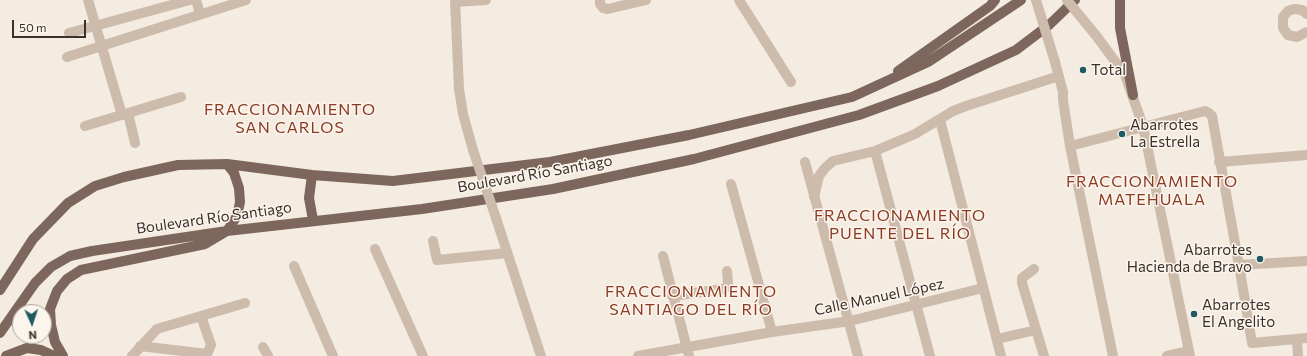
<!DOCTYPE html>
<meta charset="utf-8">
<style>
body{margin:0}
#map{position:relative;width:1307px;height:356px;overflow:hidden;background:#f4ebe1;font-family:Commissioner,sans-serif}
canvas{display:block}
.north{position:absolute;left:12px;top:304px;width:40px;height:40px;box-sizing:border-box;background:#fbf5ee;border:1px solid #aea6a0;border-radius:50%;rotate:177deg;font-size:11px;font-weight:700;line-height:16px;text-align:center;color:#3b302b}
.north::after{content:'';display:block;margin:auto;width:14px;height:18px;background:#1f5a5e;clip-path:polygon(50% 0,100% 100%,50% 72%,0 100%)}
.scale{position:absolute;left:12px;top:20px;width:74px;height:18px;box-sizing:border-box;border:2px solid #3b302b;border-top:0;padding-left:5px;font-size:12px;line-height:14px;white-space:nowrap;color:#3b302b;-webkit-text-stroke:3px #fbf5ee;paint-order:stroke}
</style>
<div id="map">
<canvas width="1307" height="356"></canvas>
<div class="north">N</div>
<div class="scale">50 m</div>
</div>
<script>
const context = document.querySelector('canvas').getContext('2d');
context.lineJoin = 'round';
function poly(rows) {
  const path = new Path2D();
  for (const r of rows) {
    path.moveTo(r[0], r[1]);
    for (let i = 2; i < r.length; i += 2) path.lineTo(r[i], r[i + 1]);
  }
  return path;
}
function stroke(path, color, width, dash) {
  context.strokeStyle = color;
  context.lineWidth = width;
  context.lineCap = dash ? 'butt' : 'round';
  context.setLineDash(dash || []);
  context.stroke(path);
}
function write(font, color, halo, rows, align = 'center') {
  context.font = font + ' Commissioner,sans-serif';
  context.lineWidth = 3;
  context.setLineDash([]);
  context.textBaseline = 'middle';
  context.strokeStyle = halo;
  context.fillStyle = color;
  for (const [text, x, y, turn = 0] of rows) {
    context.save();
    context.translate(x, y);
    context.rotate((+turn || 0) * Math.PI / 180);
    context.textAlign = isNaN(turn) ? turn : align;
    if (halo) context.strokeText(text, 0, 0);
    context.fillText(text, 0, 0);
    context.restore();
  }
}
const minor = poly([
 [88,0,122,115],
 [196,0,200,14],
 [455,0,459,89,463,114,473,150],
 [600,0,600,4,603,8,608,9,646,0],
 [739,0,791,82],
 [455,2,486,0],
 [1307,14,1302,10,1294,9,1288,11,1283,17,1283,28,1288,35,1297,37,1307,32],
 [69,33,190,0],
 [1098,38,1125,75,1143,126,1190,356],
 [67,57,246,0],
 [1055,62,1063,92,1063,100,1070,146,1113,356],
 [128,113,135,143],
 [940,120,1001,356],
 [85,126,181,97],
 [1070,146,1205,111,1209,113,1212,116,1239,265,1252,343,1307,338],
 [875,151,930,356],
 [805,162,858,356],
 [1219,162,1307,155],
 [731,184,772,332],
 [814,197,819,176,825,168,833,161,875,151,915,134,953,111,966,106,1059,76],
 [496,218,541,356],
 [433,241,437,260,507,253],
 [375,249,423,356],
 [663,256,689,356],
 [1239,265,1307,261],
 [294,266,333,356],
 [1034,269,1022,278,1022,283,1044,356],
 [672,296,723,289,727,287,728,283,727,271],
 [997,339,1036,330],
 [1297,339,1298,356],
 [140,346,207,354,211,345,201,316],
 [263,347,268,356],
 [132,356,157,329,245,303],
 [638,356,772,332,850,321,983,288],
 [1167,356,1189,351]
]);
const major = poly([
 [1120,0,1120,28,1133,95],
 [898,71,990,6,995,0],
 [312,175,309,198,313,220],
 [0,290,33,239,68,203,95,186,124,177,178,165,227,164,312,175,393,181,550,162,689,135,852,97,928,62,1021,0],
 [0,333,35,283,51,267,70,256,92,251,227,231,422,209,553,189,694,159,859,115,938,86,1016,50,1049,25,1075,0],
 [6,356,27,348,41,350,54,356],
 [63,356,55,342,51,325,50,309,57,291,67,279,81,270,205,244,227,231,237,216,240,202,239,188,234,173,227,164]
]);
const minorBridge = poly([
 [1036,0,1055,62],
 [1067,0,1098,38],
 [473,150,496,218]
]);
const markers = [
 [1083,70,4,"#1f5a5e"],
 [1122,134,4,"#1f5a5e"],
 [1260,259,4,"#1f5a5e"],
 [1194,314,4,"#1f5a5e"]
];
const poiNames = [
 ["Total",1091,70],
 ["Abarrotes",1130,125],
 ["La Estrella",1130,142],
 ["Abarrotes",1252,250,"right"],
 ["Hacienda de Bravo",1252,267,"right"],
 ["Abarrotes",1202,305],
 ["El Angelito",1202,322]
];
const streetNames = [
 ["Boulevard Río Santiago",535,174,-10],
 ["Boulevard Río Santiago",214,218,-8],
 ["Calle Manuel López",879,297,-12]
];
const neighbourhoodNames = [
 ["FRACCIONAMIENTO",290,110],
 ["SAN CARLOS",290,128],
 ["FRACCIONAMIENTO",1152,182],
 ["MATEHUALA",1152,200],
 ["FRACCIONAMIENTO",900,216],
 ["PUENTE DEL RÍO",900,234],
 ["FRACCIONAMIENTO",691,292],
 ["SANTIAGO DEL RÍO",691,310]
];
stroke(minor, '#cdbbac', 10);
stroke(major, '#7d675c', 10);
stroke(minorBridge, '#cdbbac', 10);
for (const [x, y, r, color] of markers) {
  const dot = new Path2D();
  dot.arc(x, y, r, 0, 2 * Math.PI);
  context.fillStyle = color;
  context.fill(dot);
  stroke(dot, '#fbf5ee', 1.5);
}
write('15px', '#3b302b', '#fbf5ee', poiNames, 'left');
write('15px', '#3b302b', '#fbf5ee', streetNames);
context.letterSpacing = '1px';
write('16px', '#8c3b22', '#fbf5ee', neighbourhoodNames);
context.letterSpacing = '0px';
</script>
